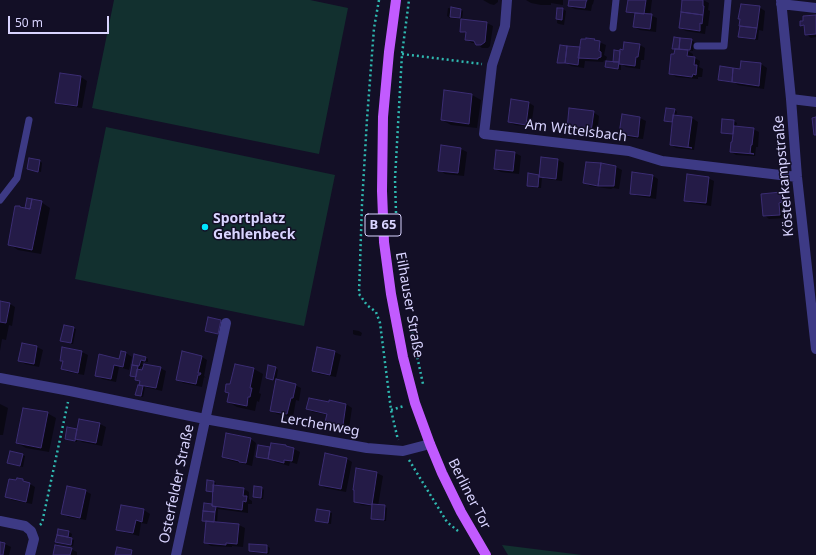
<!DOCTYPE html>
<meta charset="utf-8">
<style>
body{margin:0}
#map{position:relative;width:816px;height:555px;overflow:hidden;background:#130f26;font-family:"Noto Sans",sans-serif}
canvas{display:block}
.scale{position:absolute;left:8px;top:16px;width:101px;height:18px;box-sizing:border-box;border:2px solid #d9d4ff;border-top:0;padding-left:5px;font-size:12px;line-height:14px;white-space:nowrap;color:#d9d4ff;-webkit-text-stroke:3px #130f26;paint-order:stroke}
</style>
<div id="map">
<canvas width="816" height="555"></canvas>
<div class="scale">50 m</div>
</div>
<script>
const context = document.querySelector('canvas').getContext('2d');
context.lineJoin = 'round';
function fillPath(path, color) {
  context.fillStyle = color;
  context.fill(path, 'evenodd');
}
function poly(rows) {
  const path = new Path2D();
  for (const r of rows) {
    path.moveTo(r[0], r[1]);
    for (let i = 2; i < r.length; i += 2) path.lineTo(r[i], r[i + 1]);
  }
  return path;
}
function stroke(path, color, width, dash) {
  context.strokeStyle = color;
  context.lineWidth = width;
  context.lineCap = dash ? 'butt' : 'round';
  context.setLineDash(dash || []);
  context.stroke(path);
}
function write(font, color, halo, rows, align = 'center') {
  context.font = font + ' "Noto Sans",sans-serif';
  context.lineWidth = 3;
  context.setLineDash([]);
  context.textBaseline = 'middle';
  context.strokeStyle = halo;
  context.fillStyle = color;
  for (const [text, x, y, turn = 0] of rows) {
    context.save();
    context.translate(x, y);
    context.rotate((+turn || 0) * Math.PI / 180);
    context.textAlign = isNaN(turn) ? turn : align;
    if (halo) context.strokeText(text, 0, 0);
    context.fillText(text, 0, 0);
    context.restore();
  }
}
const green = poly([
 [114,0,310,0,348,8,319,154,92,108],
 [106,127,335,175,304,326,75,279],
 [502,545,582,555,508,555]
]);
const shadow = poly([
 [483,0,498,0,498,2,494,5,490,4],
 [526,0,563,0,563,5,551,3,551,5,541,5,531,3],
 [570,0,594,0,593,4,592,5,591,11,575,9,569,6],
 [629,0,652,0,650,15,657,18,656,32,640,30,634,27,635,15,627,11],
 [683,0,703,0,709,3,708,10,710,11,709,18,708,26,706,26,705,34,686,31,680,28],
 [759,7,765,11,763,31,759,30,758,40,742,38,739,36],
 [448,8,461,10,463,11,462,20,487,23,493,26,490,46,488,48,482,48,476,43,472,43,466,39,467,34,461,31,462,19,450,18,447,16],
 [558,9,563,9,566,11,564,25,559,24,557,23],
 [816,16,816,37,811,38,806,34,805,27,801,25],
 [587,39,594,40,606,45,604,55,607,57,606,60,603,61,604,62,585,61,584,68,571,66,568,64,561,63,559,62,581,48],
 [691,40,694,42,693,51,686,50,693,54,693,57,700,61,699,67,703,69,702,77,698,77,698,79,676,77,670,73,675,55,675,49],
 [640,45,645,48,644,60,641,60,640,69,626,67,621,64,621,70,609,68,606,67,613,63,624,51],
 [742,62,761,64,767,68,764,89,738,85,734,82,722,81,719,80,741,70],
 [81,77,87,81,82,108,62,105,56,102],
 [445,91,472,95,481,100,477,128,451,125,442,120],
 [528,102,534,106,531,127,515,125,509,122],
 [675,110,677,112,676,116,692,118,698,122,694,150,676,148,671,145,673,123,668,122,665,121],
 [593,112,599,116,597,135,573,132,568,129],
 [623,116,640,118,646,121,643,139,626,137,620,134],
 [723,120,734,121,737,123,736,127,753,129,759,132,758,147,756,147,755,156,736,155,731,152,734,134,724,134,722,132],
 [461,149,467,152,464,176,445,174,440,170],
 [497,151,515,153,521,156,519,174,501,172,495,169],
 [542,158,558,160,564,163,562,181,546,179,542,177,541,188,530,187,528,185,529,174,540,176],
 [30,159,40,161,42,163,41,172,31,170,28,169],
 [611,166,616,167,622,170,619,189,613,188,611,189,590,186,584,182],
 [653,176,658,179,656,199,637,196,631,193],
 [708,178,714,181,711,206,691,203,685,200],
 [781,193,787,197,787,205,784,205,785,218,769,219,764,215],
 [41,202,50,208,41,254,18,250,9,244,26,209],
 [0,302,10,304,15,307,12,326,9,325,6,340,2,339,0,351],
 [220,321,223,322,220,335,209,332,206,331],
 [73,328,76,329,73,344,64,342],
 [353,330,359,331,362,333,361,336,355,335,353,334],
 [23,344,37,347,43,350,39,367,25,364,19,360],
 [63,348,82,352,88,355,84,375,68,372,62,369,64,362,61,360],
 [122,352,126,353,132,357,129,370,119,367,116,382,102,379,96,375,120,360],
 [335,352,341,355,336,377,319,374,313,371],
 [135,355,146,357,148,359,148,362,143,361,142,365,160,368,166,371,162,391,145,387,143,397,137,395,139,386,144,386,140,384,141,382,136,379,136,377,131,375],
 [140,367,144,368,143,371,140,371],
 [202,357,207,360,204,376,206,378,204,377,202,387,183,383,177,379],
 [235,365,254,369,263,374,259,393,261,394,259,402,257,401,255,411,237,407,228,402,230,394,226,391,231,386],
 [276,368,278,370,276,381,295,385,301,388,299,401,296,400,293,417,277,414,272,411,277,381,267,378],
 [330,403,346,404,352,408,349,428,332,425,326,421,328,415,313,412,307,409],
 [0,404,8,408,3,435,0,435],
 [47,413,56,418,49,452,26,448,17,443],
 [80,420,100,424,106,427,102,446,82,442,77,439,77,442,66,438,78,430],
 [251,439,256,443,252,466,229,460,223,457],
 [259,446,270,448,294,449,300,452,297,464,290,462,289,466,275,462,272,460,260,458,257,456],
 [22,455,25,456,23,467,11,464,8,463],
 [347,459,352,462,346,492,325,488,320,484],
 [357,469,377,473,383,476,378,506,384,506,387,508,386,521,374,520,372,519,372,506,361,505,355,501],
 [23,480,35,487,32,504,12,500,7,497,17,481],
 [214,482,216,483,216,487,244,489,249,492,249,499,252,501,252,504,248,504,248,513,218,509,217,523,239,525,245,528,243,547,232,546,232,547,211,546,205,542,207,522,203,520,211,505,213,506,214,493,210,492,207,491],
 [255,488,262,488,264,490,263,499,256,498,254,497],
 [85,491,91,494,86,520,68,517,62,513],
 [144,510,150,514,147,524,141,523,139,536,123,532,117,529],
 [329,512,332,513,331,524,319,522,316,520],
 [59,530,69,532,72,534,71,539,74,540,73,546,59,543,57,541],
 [0,543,5,544,11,547,9,555,0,555],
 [250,545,267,546,270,548,269,554,252,552,250,551],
 [71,549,77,552,77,555,54,555]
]);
const building = poly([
 [569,0,587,0,586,2,585,8,568,6,569,0],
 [628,0,646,0,644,14,626,12,628,0],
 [682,0,703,0,703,6,704,6,703,15,681,12,682,0],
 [741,4,760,6,757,28,739,26,740,19,738,19,741,4],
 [451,7,461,9,460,18,450,17,451,7],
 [557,8,563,8,562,20,556,19,557,8],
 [681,12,703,15,702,24,700,23,700,31,679,28,681,12],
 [635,13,652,14,650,29,633,27,635,13],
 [816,15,816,34,805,35,804,25,800,26,800,21,803,21,803,16,816,15],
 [461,19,487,22,485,42,481,45,476,45,474,41,465,40,466,32,460,32,461,19],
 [740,26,757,28,755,39,738,37,740,26],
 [674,37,680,38,679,49,672,49,674,37],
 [586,38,595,39,594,40,600,41,599,51,601,52,601,57,598,58,598,59,578,58,581,39,586,39,586,38],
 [680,38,692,39,690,50,679,49,680,38],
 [624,42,640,44,638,57,636,57,635,66,619,64,620,49,623,50,624,42],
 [560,45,567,46,565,63,557,63,560,45],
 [567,46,580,47,578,65,565,63,567,46],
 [675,49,688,50,687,56,695,57,694,65,697,65,696,75,693,74,692,77,669,74,671,54,674,54,675,49],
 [614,50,620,51,619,62,613,62,614,50],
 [606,61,619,62,618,69,605,67,606,61],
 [741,61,761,63,759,86,732,82,733,68,740,69,741,61],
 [720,66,733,68,732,82,718,80,720,66],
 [60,73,81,76,77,106,55,103,60,73],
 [444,90,472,94,469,124,441,120,444,90],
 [511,99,529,102,526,125,508,122,511,99],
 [569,108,594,111,591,132,567,129,569,108],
 [666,108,675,109,672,122,664,121,666,108],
 [622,114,640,117,638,137,619,134,622,114],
 [673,115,692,117,688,147,692,148,670,145,673,115],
 [816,117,816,135,814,135,812,118,816,117],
 [722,119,734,120,733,134,721,133,722,119],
 [734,126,754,128,752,145,751,145,750,153,754,154,730,152,731,142,732,142,734,126],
 [441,145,461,148,458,173,438,171,441,145],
 [496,150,515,152,513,171,494,169,496,150],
 [541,157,558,159,556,179,539,177,541,157],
 [29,158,40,160,38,172,27,169,29,158],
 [586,162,601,163,598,186,583,183,586,162],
 [601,163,616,166,614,186,598,186,601,163],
 [632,172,653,175,650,196,630,194,632,172],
 [528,173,539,175,538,187,527,186,528,173],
 [687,174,709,177,706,203,684,201,687,174],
 [781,192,782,202,779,203,780,215,763,216,761,194,781,192],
 [27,198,32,199,30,209,25,208,27,198],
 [32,199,42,201,32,250,8,245,15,206,20,206,20,207,30,209,32,199],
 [0,301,10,303,6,323,0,322,0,301],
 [208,317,221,320,218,334,205,331,208,317],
 [64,325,74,327,71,343,60,341,64,325],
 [22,343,37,346,34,364,18,361,22,343],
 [62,347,82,351,78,373,61,369,63,361,60,361,62,347],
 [317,347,335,351,330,375,312,371,317,347],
 [121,351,126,352,123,367,114,365,111,379,95,376,99,354,119,359,121,351],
 [182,351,202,356,198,373,201,373,200,375,198,375,196,384,176,380,182,351],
 [134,354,146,357,145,361,141,360,139,366,132,365,134,354],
 [144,364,161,367,156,388,139,385,140,381,135,380,137,369,142,370,144,364],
 [235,364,254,368,250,388,252,388,250,397,248,397,247,406,227,402,229,393,225,392,226,384,230,384,235,364],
 [132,365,138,366,136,377,130,376,132,365],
 [268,365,276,367,273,380,266,378,268,365],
 [276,379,296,384,293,398,291,398,287,414,270,411,276,379],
 [138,385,143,386,141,396,135,395,138,385],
 [309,398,329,402,329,400,346,404,343,425,325,422,327,414,306,409,309,398],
 [23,408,48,412,41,448,16,443,23,408],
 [79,419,100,423,96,443,75,439,79,419],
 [67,427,77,429,75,441,65,439,67,427],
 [226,433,251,438,246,463,239,462,239,461,222,457,226,433],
 [271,443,286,445,286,446,294,448,292,461,284,460,284,463,268,459,271,443],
 [258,445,270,447,268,459,256,457,258,445],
 [10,451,23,454,20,466,7,463,10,451],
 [325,453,347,458,341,489,319,485,325,453],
 [356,468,377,472,372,505,354,502,354,490,353,490,356,468],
 [17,478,23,479,23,481,30,483,26,502,5,497,9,479,16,480,17,478],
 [207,480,214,481,213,492,206,491,207,480],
 [213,485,244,488,243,496,247,496,246,502,243,501,242,510,212,506,213,485],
 [67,486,86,490,80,518,61,514,67,486],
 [254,486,262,487,261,498,253,497,254,486],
 [204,503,212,504,212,506,216,507,215,512,203,511,204,503],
 [372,504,385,505,384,520,371,519,372,504],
 [121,505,144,509,142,522,136,520,133,533,116,530,121,505],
 [317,509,330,511,328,523,315,521,317,509],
 [203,511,215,512,214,522,202,521,203,511],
 [206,521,239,524,237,544,226,543,226,545,204,543,206,521],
 [58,529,69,531,68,537,57,535,58,529],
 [57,535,72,538,71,545,55,542,57,535],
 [0,542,5,543,3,555,0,555,0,542],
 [249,544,267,545,267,553,249,551,249,544],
 [55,545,72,548,70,555,53,555,55,545],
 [117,547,132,550,131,555,115,555,117,547]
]);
const path = poly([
 [379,0,374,28,367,119,362,204,359,294,367,305,376,312,380,323,391,410,398,440],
 [402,54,482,64],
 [396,213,395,179,402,54,409,0],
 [410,323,423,384],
 [391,410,404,406],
 [409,460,447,522,458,531],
 [40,525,42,523,68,402]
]);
const service = poly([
 [613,28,616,0],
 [697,46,724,46,728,0],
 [0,200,17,178,29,120]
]);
const minor = poly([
 [507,0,505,26,492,65,484,134,629,151,662,161,797,177],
 [781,0,791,99,797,177,816,349],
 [781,4,816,8],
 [791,99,816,102],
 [0,378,70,391,205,419,367,448,403,451,430,444],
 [0,521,25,526,31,531,34,539,30,555],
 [176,555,226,323]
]);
const primary = poly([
 [396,0,389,52,383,117,382,191,384,242,391,294,403,357,415,403,430,444,442,473,461,512,486,555]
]);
const markers = [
 [205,227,4,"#00e5ff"]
];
const shields = [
 [383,225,36]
];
const shieldNames = [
 ["B 65",383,225]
];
const streetNames = [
 ["Am Wittelsbach",576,131,7],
 ["Kösterkampstraße",784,176,-95],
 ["Eilhauser Straße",409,305,80],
 ["Lerchenweg",320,425,10],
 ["Osterfelder Straße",177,484,-78],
 ["Berliner Tor",469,494,63]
];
const poiNames = [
 ["Sportplatz",213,219],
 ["Gehlenbeck",213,235]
];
fillPath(green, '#12302f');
fillPath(shadow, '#0007');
fillPath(building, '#241b47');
stroke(building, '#3b2d73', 1);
stroke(path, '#2fb8b0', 2.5, [2, 3]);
stroke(service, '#3d3a85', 7);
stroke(minor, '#3d3a85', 10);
stroke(primary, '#c25bff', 10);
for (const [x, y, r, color] of markers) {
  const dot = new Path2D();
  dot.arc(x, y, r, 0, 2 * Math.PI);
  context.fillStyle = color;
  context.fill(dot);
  stroke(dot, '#130f26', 1.5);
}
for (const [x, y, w] of shields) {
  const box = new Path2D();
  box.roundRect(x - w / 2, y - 11, w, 22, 3);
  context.fillStyle = '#130f26';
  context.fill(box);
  stroke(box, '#d9d4ff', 1);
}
write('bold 13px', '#d9d4ff', null, shieldNames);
write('14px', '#d9d4ff', '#130f26', streetNames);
write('bold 14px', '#d9d4ff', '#130f26', poiNames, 'left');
</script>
